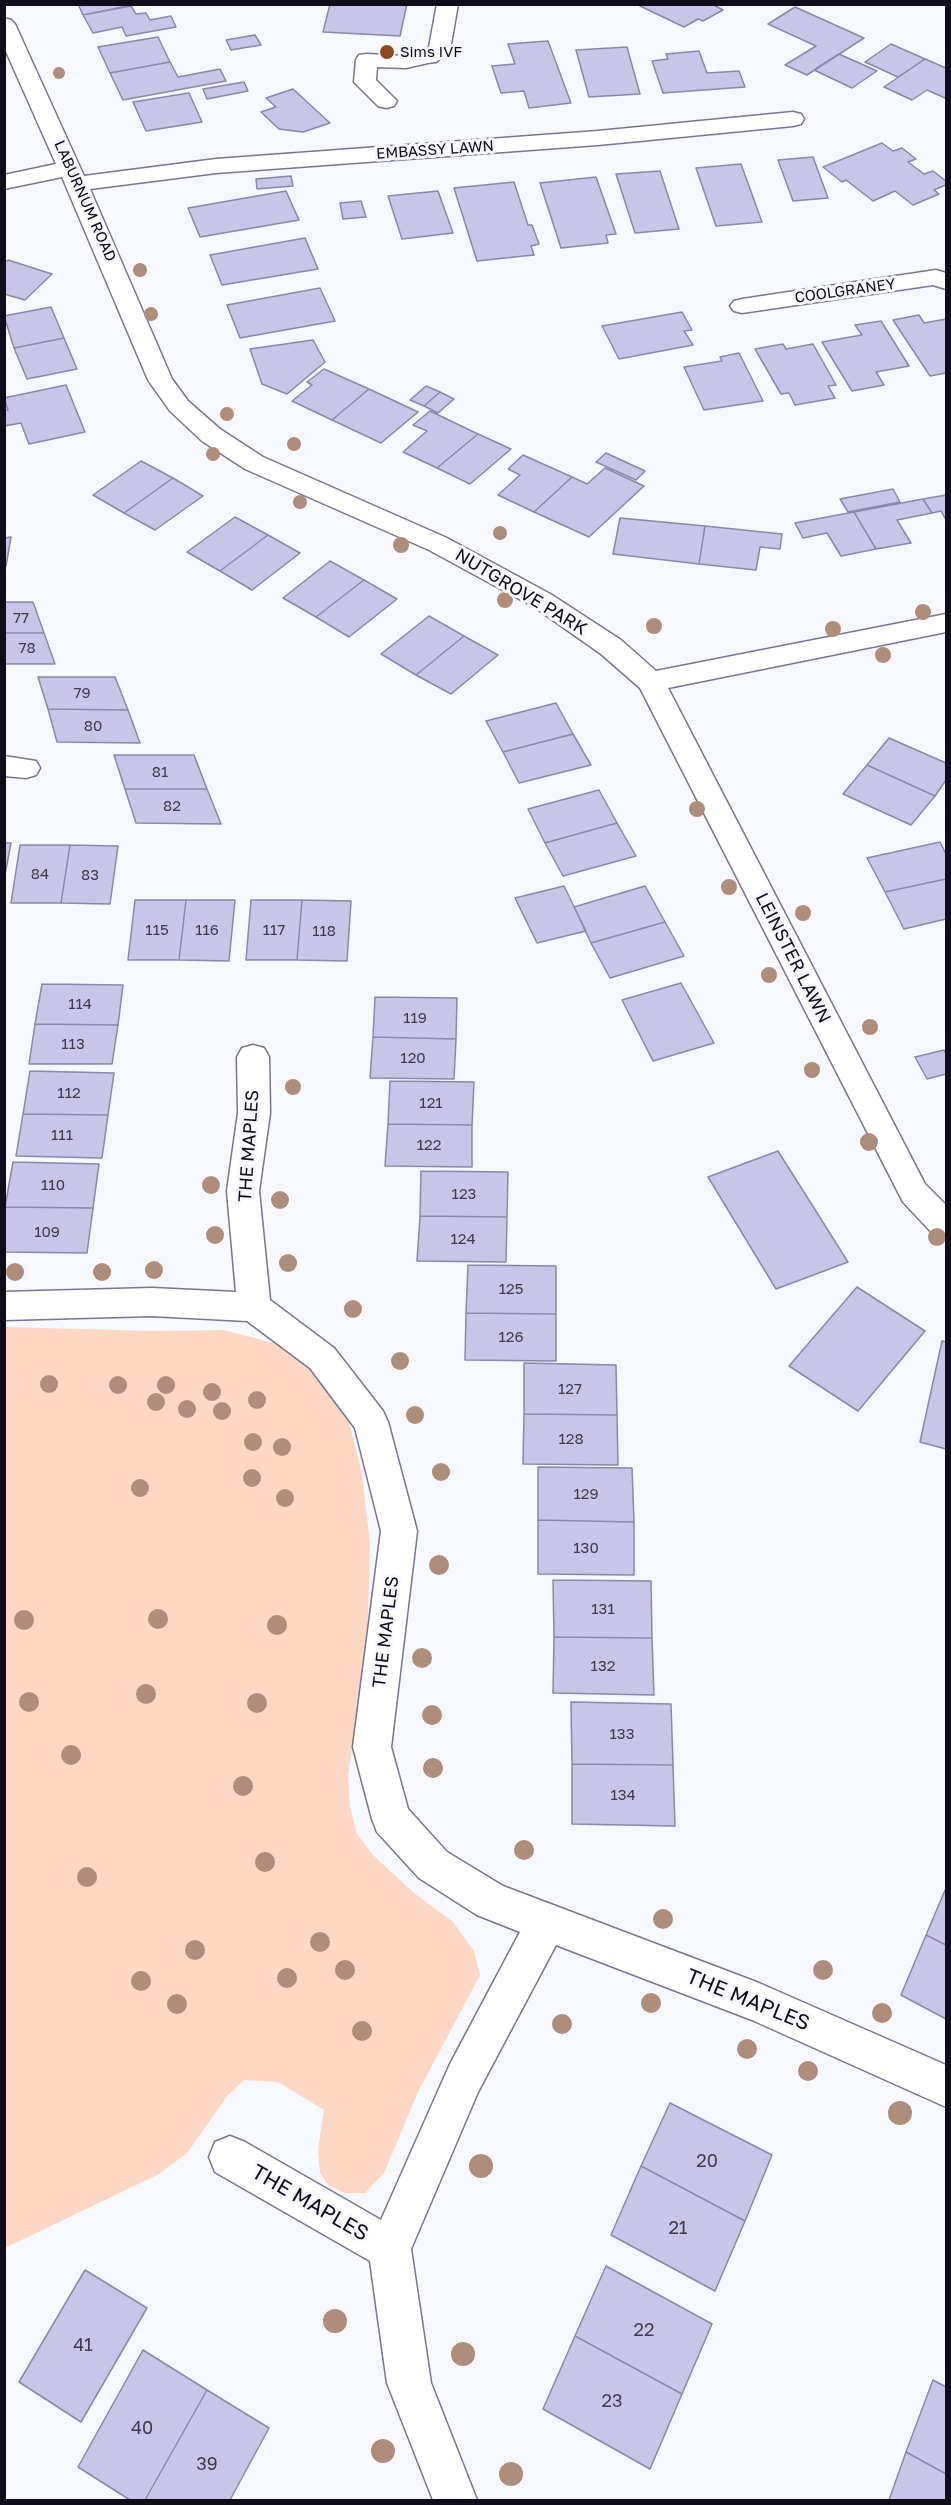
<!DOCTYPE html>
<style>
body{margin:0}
#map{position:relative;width:951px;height:2505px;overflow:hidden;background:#f7f7fe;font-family:"Golos Text",sans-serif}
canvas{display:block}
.frame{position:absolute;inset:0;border:6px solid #0e0d19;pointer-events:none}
</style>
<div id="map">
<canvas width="951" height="2505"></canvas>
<div class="frame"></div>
</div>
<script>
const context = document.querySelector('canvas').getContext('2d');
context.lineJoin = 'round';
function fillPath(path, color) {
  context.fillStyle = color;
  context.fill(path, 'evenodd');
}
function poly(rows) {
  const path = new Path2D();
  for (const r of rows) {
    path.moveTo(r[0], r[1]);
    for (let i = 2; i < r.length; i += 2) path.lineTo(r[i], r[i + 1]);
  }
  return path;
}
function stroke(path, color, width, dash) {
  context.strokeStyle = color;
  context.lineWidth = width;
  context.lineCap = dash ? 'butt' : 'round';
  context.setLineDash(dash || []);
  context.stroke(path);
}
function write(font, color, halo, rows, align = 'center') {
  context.font = font + ' "Golos Text",sans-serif';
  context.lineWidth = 6;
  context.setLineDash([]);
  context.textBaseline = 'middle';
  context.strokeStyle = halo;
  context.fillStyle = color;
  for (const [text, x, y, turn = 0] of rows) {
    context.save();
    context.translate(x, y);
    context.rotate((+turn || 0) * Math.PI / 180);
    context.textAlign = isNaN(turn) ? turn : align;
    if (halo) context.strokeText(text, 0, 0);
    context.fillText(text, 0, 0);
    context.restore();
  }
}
const green = poly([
 [5,1327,152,1331,223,1330,293,1348,345,1406,362,1474,370,1544,367,1650,348,1776,350,1807,357,1834,373,1855,414,1893,453,1922,474,1951,480,1975,418,2092,384,2173,365,2193,344,2193,328,2185,320,2173,318,2149,324,2110,278,2082,244,2080,228,2095,187,2153,159,2174,5,2248]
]);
const building = poly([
 [78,4,138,4,83,15,78,4],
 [330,4,407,4,400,36,323,32,330,4],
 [643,4,712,4,723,10,703,21,698,19,684,27,640,6,643,4],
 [131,6,136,14,146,13,150,20,171,16,176,27,126,36,122,27,93,33,83,15,131,6],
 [795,7,864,38,807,75,785,65,816,46,768,24,795,7],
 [255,35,261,45,231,50,226,40,255,35],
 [158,37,170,62,110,73,98,47,158,37],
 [548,41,571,103,529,108,524,91,501,93,492,66,515,64,508,44,548,41],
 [891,44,925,59,898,77,865,62,891,44],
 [627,47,640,94,589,97,576,50,627,47],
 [699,51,707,73,739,71,745,87,663,93,652,61,668,59,666,54,699,51],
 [839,54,877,71,852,88,814,70,839,54],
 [925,59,946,68,946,96,945,98,927,90,912,100,884,87,925,59],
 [170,62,178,77,220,69,226,81,123,100,110,73,170,62],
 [244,82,248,91,207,99,203,89,244,82],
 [293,89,330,123,303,132,279,129,261,112,276,107,266,98,293,89],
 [189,93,202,122,146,131,133,102,189,93],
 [882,143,893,151,902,148,916,159,908,162,924,174,933,171,946,181,946,185,934,190,939,194,913,205,895,191,873,201,846,180,842,182,823,167,882,143],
 [813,157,828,198,793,201,778,160,813,157],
 [741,164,762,222,716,226,696,168,741,164],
 [660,171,679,229,635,233,616,174,660,171],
 [291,176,293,186,257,189,256,179,291,176],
 [596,177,616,234,606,235,608,243,561,248,540,183,596,177],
 [514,182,528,225,532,225,539,244,531,246,534,255,477,261,454,188,514,182],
 [286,191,299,220,200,237,188,208,286,191],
 [438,191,453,233,402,239,388,196,438,191],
 [361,201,366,217,343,219,340,203,361,201],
 [305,238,318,269,222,285,210,255,305,238],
 [8,260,52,274,25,300,4,294,4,263,8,260],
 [320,288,335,321,240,338,227,305,320,288],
 [51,307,64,338,14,348,4,316,51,307],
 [682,312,692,330,684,331,693,345,619,359,602,326,682,312],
 [919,315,924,323,946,319,946,373,930,376,893,320,919,315],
 [881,321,909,366,876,372,884,385,852,391,822,342,862,335,855,325,881,321],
 [64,338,77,369,27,379,14,348,64,338],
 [313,340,325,362,287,394,262,384,250,349,313,340],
 [783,344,786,349,813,344,836,385,828,386,835,398,795,405,789,393,781,394,755,349,783,344],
 [739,353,763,401,704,410,684,367,722,361,720,357,739,353],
 [324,369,369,389,332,420,292,401,312,385,307,382,324,369],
 [66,385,85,432,29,444,21,423,4,426,4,410,8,410,4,398,66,385],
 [426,386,440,392,424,406,410,400,426,386],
 [369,389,418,412,381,443,332,420,369,389],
 [440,392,454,399,438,413,424,406,440,392],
 [430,411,478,434,437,468,403,452,427,431,413,425,430,411],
 [478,434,511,449,470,484,437,468,478,434],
 [606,453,645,471,636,480,596,462,606,453],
 [523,455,572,477,534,512,498,495,520,475,508,469,523,455],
 [141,461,173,478,124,513,93,495,141,461],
 [605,468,644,486,589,537,534,512,572,477,587,484,605,468],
 [173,478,203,496,155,530,124,513,173,478],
 [893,489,900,502,848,512,840,499,893,489],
 [946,495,946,520,941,511,932,513,923,499,946,495],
 [923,499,932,513,897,520,911,543,876,549,854,512,923,499],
 [854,512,876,549,841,556,827,533,803,538,795,523,854,512],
 [235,517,268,535,220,571,187,552,235,517],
 [620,518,705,526,699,564,613,554,620,518],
 [705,526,782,534,780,549,760,547,756,570,699,564,705,526],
 [268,535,300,553,252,590,220,571,268,535],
 [11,537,6,566,4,566,4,538,11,537],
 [330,561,364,580,316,617,283,598,330,561],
 [364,580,397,599,349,637,316,617,364,580],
 [4,602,33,602,44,633,4,633,4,602],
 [429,616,464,636,416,675,381,654,429,616],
 [4,633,44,633,55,664,4,664,4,633],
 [464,636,498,655,451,694,416,675,464,636],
 [38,677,115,677,128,710,48,709,38,677],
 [556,703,573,734,503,752,486,721,556,703],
 [48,709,128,710,140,743,57,742,48,709],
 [573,734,591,765,519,783,503,752,573,734],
 [889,738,946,763,946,780,935,796,867,765,889,738],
 [114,755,194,755,207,789,125,789,114,755],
 [867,765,935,796,911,825,843,794,867,765],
 [125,789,207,789,221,824,136,823,125,789],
 [599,790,617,823,545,843,528,809,599,790],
 [617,823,636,856,563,876,545,843,617,823],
 [940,842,946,854,946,879,885,892,867,858,940,842],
 [4,843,11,843,4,880,4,843],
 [20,845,70,845,61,903,11,903,20,845],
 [70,845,118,846,110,904,61,903,70,845],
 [946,879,946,919,904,929,885,892,946,879],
 [564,886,586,931,537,943,515,898,564,886],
 [645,886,665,922,591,943,574,907,645,886],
 [135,900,186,900,179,960,128,960,135,900],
 [186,900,235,900,229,961,179,960,186,900],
 [251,900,302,900,297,960,246,960,251,900],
 [302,900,351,901,347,961,297,960,302,900],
 [665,922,684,956,610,978,591,943,665,922],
 [681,983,714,1043,653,1061,622,1000,681,983],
 [42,984,123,985,118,1025,35,1024,42,984],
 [375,997,457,998,456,1039,373,1037,375,997],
 [35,1024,118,1025,112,1064,29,1064,35,1024],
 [373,1037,456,1039,454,1079,370,1078,373,1037],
 [944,1050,946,1054,946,1074,927,1079,915,1057,944,1050],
 [30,1071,114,1073,108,1115,23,1114,30,1071],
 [390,1081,474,1082,472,1125,388,1124,390,1081],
 [23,1114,108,1115,102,1158,16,1156,23,1114],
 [388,1124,472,1125,472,1167,385,1166,388,1124],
 [778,1151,848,1262,776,1289,708,1177,778,1151],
 [13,1162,99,1164,93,1208,5,1207,13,1162],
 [421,1171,508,1172,507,1217,420,1216,421,1171],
 [5,1207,93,1208,87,1253,4,1252,5,1207],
 [420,1216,507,1217,506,1262,417,1261,420,1216],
 [468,1265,556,1266,556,1314,466,1313,468,1265],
 [857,1287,925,1331,858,1411,789,1366,857,1287],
 [466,1313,556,1314,556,1361,465,1360,466,1313],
 [942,1341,946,1342,946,1449,920,1442,942,1341],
 [524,1363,616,1365,617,1415,524,1414,524,1363],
 [524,1414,617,1415,618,1465,523,1464,524,1414],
 [538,1467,632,1468,634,1522,538,1520,538,1467],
 [538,1520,634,1522,634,1575,538,1574,538,1520],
 [553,1580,651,1581,652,1638,554,1637,553,1580],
 [554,1637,652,1638,654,1695,553,1693,554,1637],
 [571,1702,671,1704,673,1765,572,1764,571,1702],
 [572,1764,673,1765,675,1826,572,1824,572,1764],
 [946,1888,946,1945,926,1935,946,1888],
 [926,1935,946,1945,946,2019,901,1995,926,1935],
 [670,2103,772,2155,745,2221,641,2166,670,2103],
 [641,2166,745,2221,715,2291,611,2235,641,2166],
 [606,2266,712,2324,682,2394,575,2336,606,2266],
 [85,2270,147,2308,81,2422,19,2382,85,2270],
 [575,2336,682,2394,650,2469,543,2409,575,2336],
 [143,2350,207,2390,145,2500,130,2500,78,2467,143,2350],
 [933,2380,946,2387,946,2474,906,2452,933,2380],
 [207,2390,269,2428,230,2500,145,2500,207,2390],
 [906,2452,946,2474,946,2500,889,2500,906,2452]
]);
const minor = poly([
 [437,4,458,4,450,50,436,62,428,63,406,68,377,67,376,80,397,101,394,106,386,108,378,106,354,82,356,60,359,55,367,54,406,56,421,52,429,47,437,4],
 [4,18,11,20,15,24,84,176,216,159,598,131,793,112,801,114,804,119,801,124,793,126,598,145,216,173,90,189,172,379,188,401,220,429,263,457,447,538,552,595,621,640,656,671,946,614,946,632,668,688,925,1184,946,1205,946,1238,934,1235,903,1202,640,688,601,654,534,607,429,550,245,469,202,441,170,411,148,380,62,177,4,189,4,175,56,164,4,47,4,18],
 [936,270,946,273,946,289,933,285,742,313,734,311,730,306,734,301,742,299,936,270],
 [4,756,36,761,40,768,36,775,26,778,4,776,4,756],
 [253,1045,264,1048,269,1057,270,1113,259,1191,270,1300,334,1348,383,1411,388,1422,417,1531,391,1747,408,1809,447,1852,503,1886,759,1983,946,2065,946,2107,752,2020,556,1945,478,2092,411,2249,431,2383,477,2500,433,2500,387,2383,370,2261,215,2172,209,2157,215,2142,230,2136,245,2142,381,2220,450,2064,520,1932,477,1915,419,1878,377,1832,372,1819,353,1747,381,1531,355,1428,310,1368,247,1321,152,1316,4,1320,4,1292,152,1288,236,1292,227,1191,238,1113,237,1057,242,1048,253,1045]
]);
const trees = [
 [59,73,6],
 [140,270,7],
 [151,314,7],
 [227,414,7],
 [294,444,7],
 [213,454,7],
 [300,502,7],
 [500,533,7],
 [401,545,8],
 [505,600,8],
 [923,612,8],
 [654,626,8],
 [833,629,8],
 [883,655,8],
 [697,809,8],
 [729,887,8],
 [803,913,8],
 [769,975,8],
 [870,1027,8],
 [812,1070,8],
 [293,1087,8],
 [869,1142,9],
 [211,1185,9],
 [280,1200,9],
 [215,1235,9],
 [937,1237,9],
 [288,1263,9],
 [154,1270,9],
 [15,1272,9],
 [102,1272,9],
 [353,1309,9],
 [400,1361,9],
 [49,1384,9],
 [118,1385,9],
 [166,1385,9],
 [212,1392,9],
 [257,1400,9],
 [156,1402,9],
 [187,1409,9],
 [222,1411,9],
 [415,1415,9],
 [253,1442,9],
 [282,1447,9],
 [441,1472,9],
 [252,1478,9],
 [140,1488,9],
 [285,1498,9],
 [439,1565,10],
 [158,1619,10],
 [24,1620,10],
 [277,1625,10],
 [422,1658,10],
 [146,1694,10],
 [29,1702,10],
 [257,1703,10],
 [432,1715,10],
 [71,1755,10],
 [433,1768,10],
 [243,1786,10],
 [524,1850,10],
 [265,1862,10],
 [87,1877,10],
 [663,1919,10],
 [320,1942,10],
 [195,1950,10],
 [345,1970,10],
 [823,1970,10],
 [287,1978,10],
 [141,1981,10],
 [651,2003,10],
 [177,2004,10],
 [882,2013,10],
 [562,2024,10],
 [362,2031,10],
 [747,2049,10],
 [808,2071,10],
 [900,2113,12],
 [481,2166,12],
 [335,2321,12],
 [463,2354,12],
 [383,2451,12],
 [511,2474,12]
];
const markers = [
 [387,52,8,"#8c481c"]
];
const farPoinames = [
 ["Sims IVF",400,52]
];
const farStreetnames = [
 ["EMBASSY LAWN",435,150,-4],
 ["LABURNUM ROAD",85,201,66],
 ["COOLGRANEY",845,291,-8]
];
const numberNames = [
 ["77",21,618],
 ["78",27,648],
 ["79",82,693],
 ["80",93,726],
 ["81",160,772],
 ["82",172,806],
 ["84",40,874],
 ["83",90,875],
 ["115",157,930],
 ["116",207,930],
 ["117",274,930],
 ["118",324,931],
 ["114",80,1004],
 ["119",415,1018],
 ["113",73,1044],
 ["120",413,1058],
 ["112",69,1093],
 ["121",431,1103],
 ["111",62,1135],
 ["122",429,1145],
 ["110",53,1185],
 ["123",464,1194],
 ["109",47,1232],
 ["124",463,1239],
 ["125",511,1289],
 ["126",511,1337],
 ["127",570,1389],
 ["128",571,1439],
 ["129",586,1494],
 ["130",586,1548],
 ["131",603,1609],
 ["132",603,1666],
 ["133",622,1734],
 ["134",623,1795]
];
const streetNames = [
 ["NUTGROVE PARK",521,592,31],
 ["LEINSTER LAWN",793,958,63],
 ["THE MAPLES",249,1146,-86],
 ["THE MAPLES",386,1632,-83]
];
const nearNumbernames = [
 ["20",707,2161],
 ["21",678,2228],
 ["22",644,2330],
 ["41",83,2345],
 ["23",612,2401],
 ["40",142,2428],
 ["39",207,2464]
];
const nearStreetnames = [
 ["THE MAPLES",748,2000,22],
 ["THE MAPLES",310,2203,30]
];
fillPath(green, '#fbd7c4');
fillPath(building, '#c9c5e9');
stroke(building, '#8a87a8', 1.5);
stroke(minor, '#777494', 3);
fillPath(minor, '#fff');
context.fillStyle = '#ae8d7b';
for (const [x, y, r] of trees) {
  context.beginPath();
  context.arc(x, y, r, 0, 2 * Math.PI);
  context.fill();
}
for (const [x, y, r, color] of markers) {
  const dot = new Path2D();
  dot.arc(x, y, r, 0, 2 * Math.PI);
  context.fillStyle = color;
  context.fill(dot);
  stroke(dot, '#f7f7fe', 2);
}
write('15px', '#0e0d19', '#f7f7fe', farPoinames, 'left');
write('15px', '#0e0d19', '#f7f7fe', farStreetnames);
write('15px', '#3d3b4d', null, numberNames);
write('18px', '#0e0d19', '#f7f7fe', streetNames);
write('18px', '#3d3b4d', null, nearNumbernames);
write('21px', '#0e0d19', '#f7f7fe', nearStreetnames);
</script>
